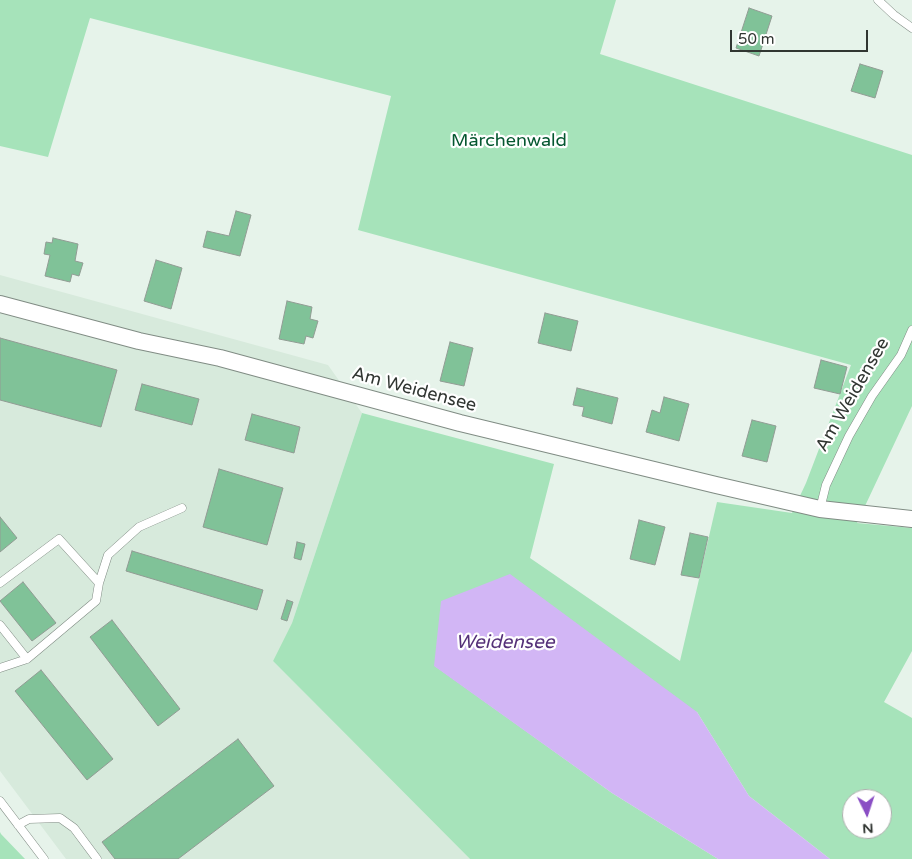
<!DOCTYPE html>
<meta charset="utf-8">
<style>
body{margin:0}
#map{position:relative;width:912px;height:859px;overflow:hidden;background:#e6f3ea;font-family:"Varela Round",sans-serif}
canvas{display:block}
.north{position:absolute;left:842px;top:789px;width:50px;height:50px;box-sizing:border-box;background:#fff;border:1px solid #adafad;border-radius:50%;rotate:176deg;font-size:14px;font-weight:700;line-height:20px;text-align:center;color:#313632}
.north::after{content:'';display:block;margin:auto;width:18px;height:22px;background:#8a4ec4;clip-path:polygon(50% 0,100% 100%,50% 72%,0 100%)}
.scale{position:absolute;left:730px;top:30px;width:138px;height:22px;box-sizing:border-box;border:2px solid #313632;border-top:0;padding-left:6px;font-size:15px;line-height:18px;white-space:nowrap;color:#313632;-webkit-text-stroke:4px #fff;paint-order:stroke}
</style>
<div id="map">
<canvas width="912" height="859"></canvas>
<div class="north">N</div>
<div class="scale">50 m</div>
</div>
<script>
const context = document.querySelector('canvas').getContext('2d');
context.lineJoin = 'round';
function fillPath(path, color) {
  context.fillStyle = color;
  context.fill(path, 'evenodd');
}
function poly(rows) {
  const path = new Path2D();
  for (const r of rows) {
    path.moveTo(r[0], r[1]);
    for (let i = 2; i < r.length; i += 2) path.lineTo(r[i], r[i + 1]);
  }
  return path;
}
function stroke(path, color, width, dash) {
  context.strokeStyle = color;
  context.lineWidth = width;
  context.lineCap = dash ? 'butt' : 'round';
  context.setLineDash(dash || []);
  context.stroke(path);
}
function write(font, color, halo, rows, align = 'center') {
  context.font = font + ' "Varela Round",sans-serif';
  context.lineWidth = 4.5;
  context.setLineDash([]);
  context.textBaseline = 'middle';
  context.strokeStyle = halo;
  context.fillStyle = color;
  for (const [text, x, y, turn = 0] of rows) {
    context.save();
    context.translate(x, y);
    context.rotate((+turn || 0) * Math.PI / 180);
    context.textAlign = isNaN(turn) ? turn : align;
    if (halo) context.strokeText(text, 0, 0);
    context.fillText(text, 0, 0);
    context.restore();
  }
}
const built = poly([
 [0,275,328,365,362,413,292,623,273,661,470,859,66,859,0,771]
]);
const green = poly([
 [0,0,616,0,600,54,912,155,912,406,857,523,912,528,912,651,884,702,912,718,912,859,830,859,749,796,697,712,435,666,612,793,718,859,470,859,273,661,292,623,362,413,554,464,530,558,680,661,717,502,792,513,806,483,851,365,358,230,391,96,90,18,48,157,0,146],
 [852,799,882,799,882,829,852,829],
 [0,832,1,834,25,859,0,859]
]);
const water = poly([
 [510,574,697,712,749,796,830,859,718,859,612,793,434,666,441,601]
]);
const building = poly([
 [749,8,772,16,759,56,736,48,749,8],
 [860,64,883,71,875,98,851,91,860,64],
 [236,211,251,215,240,256,203,247,207,231,229,236,236,211],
 [53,238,78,244,75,261,83,263,79,276,72,274,70,282,45,276,50,255,44,254,46,242,52,243,53,238],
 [156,260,182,268,171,309,144,301,156,260],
 [287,301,312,307,310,319,318,321,313,338,306,336,304,344,279,339,287,301],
 [545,313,578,321,571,351,538,343,545,313],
 [0,338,117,370,101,427,0,400,0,338],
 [450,342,473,348,464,386,440,381,450,342],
 [821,360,847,367,840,394,814,388,821,360],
 [142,384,199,399,192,425,135,410,142,384],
 [577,388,618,398,612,424,582,416,584,407,573,405,577,388],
 [664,397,689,404,679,441,646,432,652,410,660,413,664,397],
 [252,414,300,427,294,453,245,440,252,414],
 [752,420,776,426,767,462,742,456,752,420],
 [219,469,283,488,267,545,203,527,219,469],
 [0,517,17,538,0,552,0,517],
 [639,520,665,527,655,565,630,559,639,520],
 [690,533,708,537,699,578,681,575,690,533],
 [297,542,305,544,301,560,294,558,297,542],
 [132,551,263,590,257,610,126,571,132,551],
 [23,582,56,623,32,641,0,601,23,582],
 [287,600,293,602,287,621,281,619,287,600],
 [112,620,180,709,158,726,90,637,112,620],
 [41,670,113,759,87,780,15,691,41,670],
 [238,739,274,786,178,859,115,859,102,842,238,739]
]);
const service = poly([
 [878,0,894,15,912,28],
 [820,509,826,485,849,436,872,396,901,355,912,330],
 [0,583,59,539,99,583],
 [0,625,27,659],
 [0,668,27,659,96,601,99,583,108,555,139,527,182,508],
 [0,801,44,859],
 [18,825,29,819,60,818,74,828,97,859]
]);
const minor = poly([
 [0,304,139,341,220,358,460,423,716,485,820,509,912,519]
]);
const parkNames = [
 ["Märchenwald",509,141]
];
const streetNames = [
 ["Am Weidensee",414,390,15],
 ["Am Weidensee",853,395,-60]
];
const waterNames = [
 ["Weidensee",505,643]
];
fillPath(built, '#d7eadc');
fillPath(green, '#a6e3ba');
fillPath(water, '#d2b6f5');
fillPath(building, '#80c298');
stroke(building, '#919c94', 1);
stroke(service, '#808c84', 9);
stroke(minor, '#808c84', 18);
stroke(service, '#fff', 8);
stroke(minor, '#fff', 16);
write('18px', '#055730', '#fff', parkNames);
write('18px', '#313632', '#fff', streetNames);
write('italic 19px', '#553179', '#fff', waterNames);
</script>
